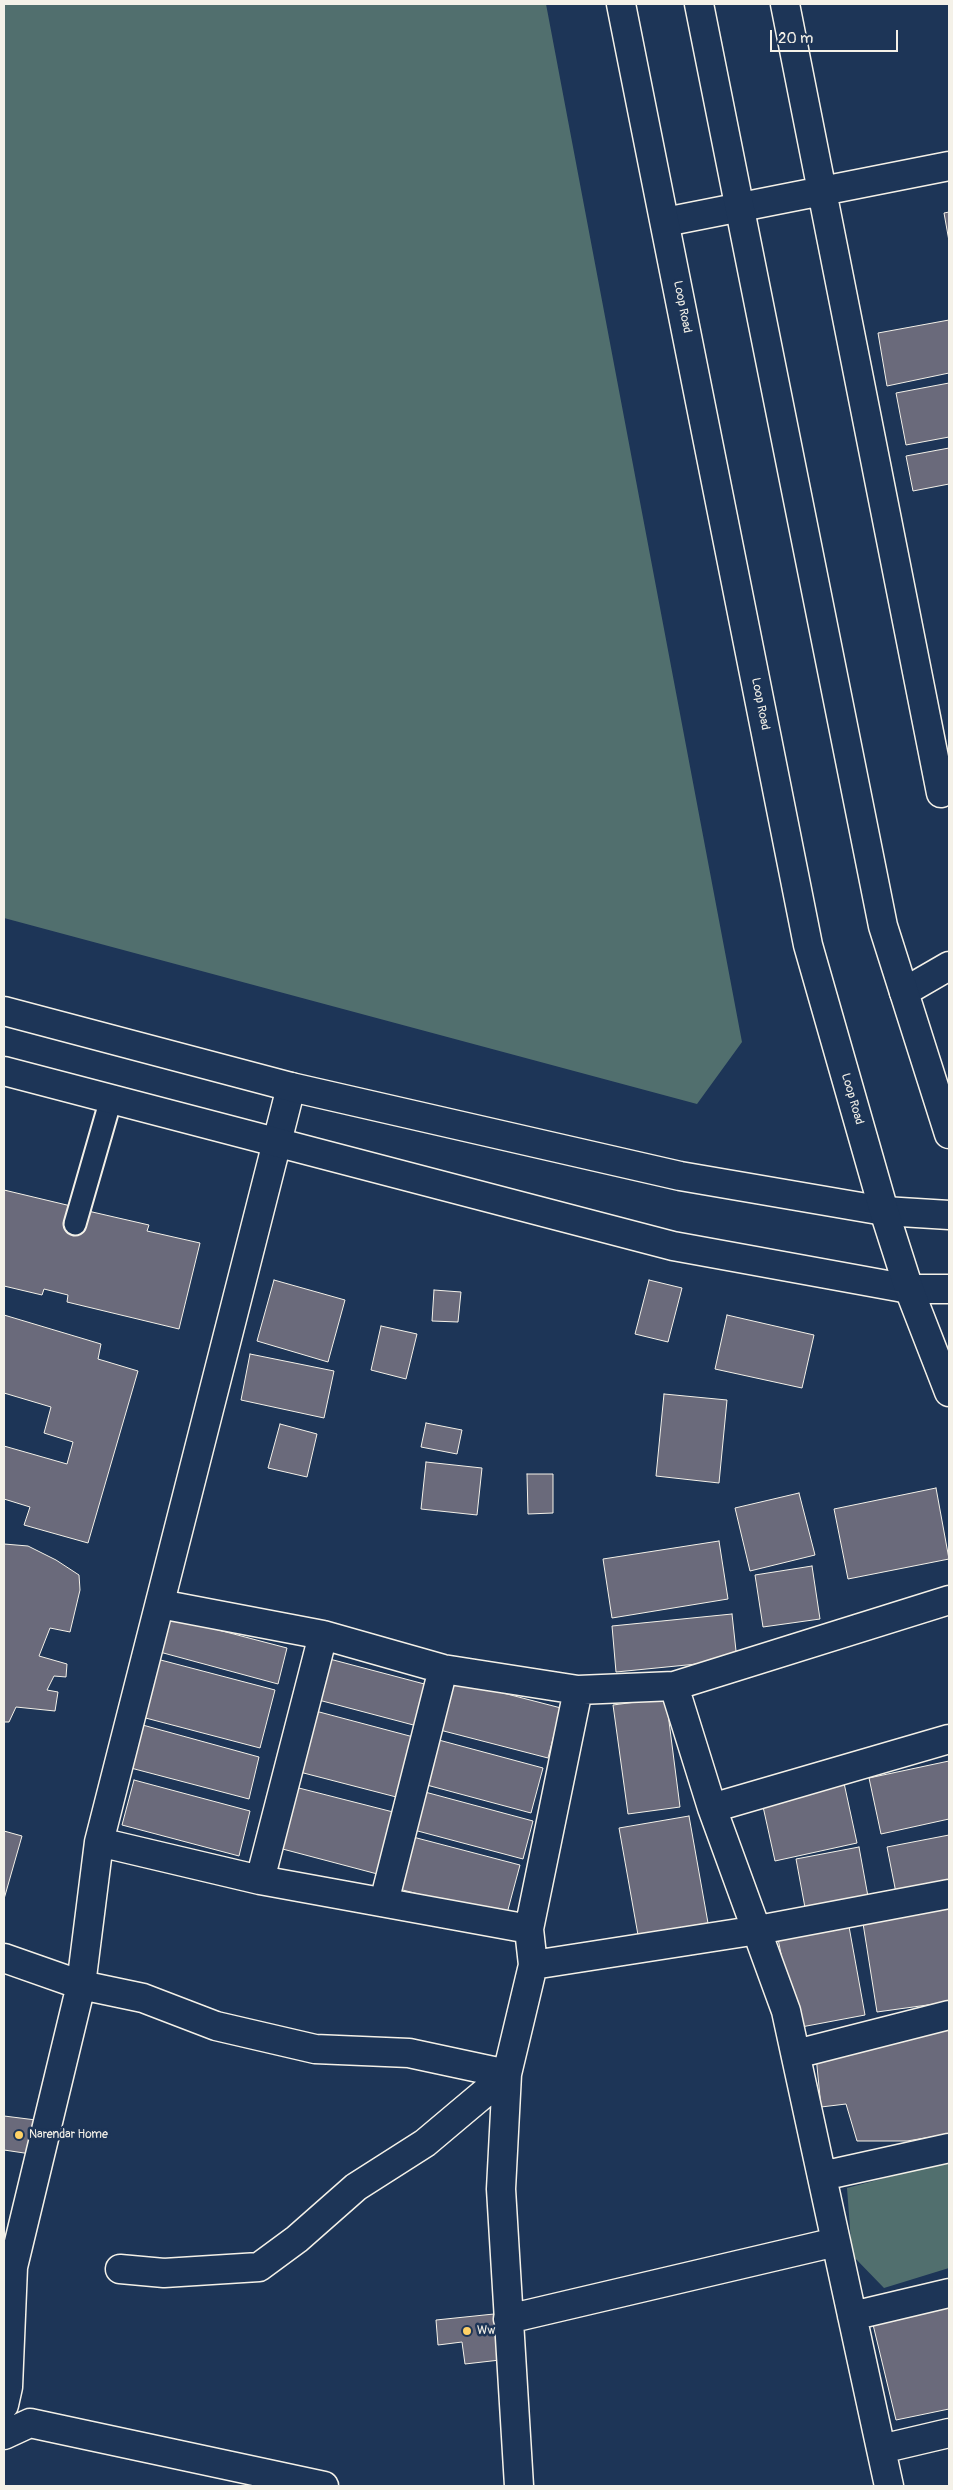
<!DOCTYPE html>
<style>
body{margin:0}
#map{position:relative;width:953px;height:2490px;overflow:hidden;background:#1d3557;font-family:Pangolin,sans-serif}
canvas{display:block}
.frame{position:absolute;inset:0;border:5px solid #f4f1e8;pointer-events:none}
.scale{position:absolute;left:770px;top:30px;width:128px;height:22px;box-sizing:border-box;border:2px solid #f4f1e8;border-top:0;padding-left:6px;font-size:15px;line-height:18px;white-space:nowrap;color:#f4f1e8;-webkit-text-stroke:4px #1d3557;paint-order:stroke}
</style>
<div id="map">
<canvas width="953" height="2490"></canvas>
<div class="frame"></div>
<div class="scale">20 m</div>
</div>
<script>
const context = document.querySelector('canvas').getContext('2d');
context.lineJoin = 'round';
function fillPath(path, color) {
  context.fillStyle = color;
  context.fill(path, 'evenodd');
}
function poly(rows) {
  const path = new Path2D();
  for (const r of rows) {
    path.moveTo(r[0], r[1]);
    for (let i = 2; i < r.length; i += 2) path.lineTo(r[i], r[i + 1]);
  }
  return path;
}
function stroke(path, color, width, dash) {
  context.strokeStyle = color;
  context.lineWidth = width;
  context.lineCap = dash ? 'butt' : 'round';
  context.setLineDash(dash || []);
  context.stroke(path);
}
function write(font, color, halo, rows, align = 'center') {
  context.font = font + ' Pangolin,sans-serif';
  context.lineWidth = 5;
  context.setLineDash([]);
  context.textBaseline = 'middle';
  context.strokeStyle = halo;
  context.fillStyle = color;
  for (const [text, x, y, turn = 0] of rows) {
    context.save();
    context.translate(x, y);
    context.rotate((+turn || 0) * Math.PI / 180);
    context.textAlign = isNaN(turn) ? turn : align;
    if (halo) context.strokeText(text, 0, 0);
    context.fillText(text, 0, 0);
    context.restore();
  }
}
const green = poly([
 [4,4,546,4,742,1042,697,1104,4,918],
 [949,2161,949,2268,884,2288,852,2255,847,2188]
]);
const building = poly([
 [949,212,949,241,944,213,949,212],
 [949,320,949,373,887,386,878,333,949,320],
 [949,383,949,437,906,445,896,393,949,383],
 [949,448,949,484,913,491,906,456,949,448],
 [4,1190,71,1206,65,1229,83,1233,88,1211,149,1225,147,1231,200,1243,179,1329,67,1302,68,1295,44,1289,42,1295,4,1286,4,1190],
 [274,1280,345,1300,328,1362,257,1341,274,1280],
 [649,1280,682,1288,668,1342,635,1334,649,1280],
 [434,1290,461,1292,458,1322,432,1321,434,1290],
 [4,1315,101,1344,98,1359,138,1371,88,1543,24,1525,30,1507,4,1499,4,1446,67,1464,73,1442,44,1433,51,1407,4,1393,4,1315],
 [727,1315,814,1335,802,1388,715,1369,727,1315],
 [381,1326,417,1334,406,1379,371,1370,381,1326],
 [250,1354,334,1371,324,1418,241,1400,250,1354],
 [664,1394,727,1400,719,1483,656,1476,664,1394],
 [426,1423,462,1430,457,1454,421,1447,426,1423],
 [280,1424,317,1434,307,1477,268,1468,280,1424],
 [426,1462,482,1468,477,1515,421,1509,426,1462],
 [527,1474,553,1474,553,1513,528,1514,527,1474],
 [936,1488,949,1559,848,1579,834,1509,936,1488],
 [799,1493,815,1555,750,1571,735,1508,799,1493],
 [719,1541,728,1599,612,1618,603,1559,719,1541],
 [4,1544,28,1546,56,1560,79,1575,80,1590,70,1632,50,1628,39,1656,67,1664,66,1677,54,1676,47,1690,58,1692,55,1711,16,1707,9,1722,4,1722,4,1544],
 [812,1566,820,1619,763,1627,755,1575,812,1566],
 [732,1614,737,1660,616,1672,612,1626,732,1614],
 [165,1616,287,1648,278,1684,156,1651,165,1616],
 [322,1657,432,1686,421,1727,311,1698,322,1657],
 [153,1658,275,1690,260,1748,138,1716,153,1658],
 [449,1679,561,1708,548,1758,436,1729,449,1679],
 [666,1698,680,1807,628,1814,613,1705,666,1698],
 [308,1709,421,1739,404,1799,292,1770,308,1709],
 [139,1724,259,1757,249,1799,127,1767,139,1724],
 [435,1739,543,1768,531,1813,423,1784,435,1739],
 [949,1761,949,1819,881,1834,869,1778,949,1761],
 [134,1780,250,1811,239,1856,122,1825,134,1780],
 [844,1783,857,1843,775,1861,762,1802,844,1783],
 [291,1786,401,1814,385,1876,275,1847,291,1786],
 [425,1792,533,1821,523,1859,414,1830,425,1792],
 [689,1816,708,1923,638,1935,619,1828,689,1816],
 [4,1831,22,1836,4,1899,4,1831],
 [949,1835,949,1887,897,1898,887,1847,949,1835],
 [413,1837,520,1865,506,1917,399,1889,413,1837],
 [859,1847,869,1902,806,1913,796,1859,859,1847],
 [949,1900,949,2002,877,2012,862,1917,949,1900],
 [848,1921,865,2015,796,2028,777,1934,848,1921],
 [949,2027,949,2134,907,2141,857,2141,846,2104,821,2107,816,2056,949,2027],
 [4,2116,36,2120,31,2154,4,2150,4,2116],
 [949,2304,949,2409,896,2420,870,2312,949,2304],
 [494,2314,500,2360,465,2364,462,2342,438,2345,436,2320,494,2314]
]);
const service = poly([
 [75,1224,111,1099]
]);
const minor = poly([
 [785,4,941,793],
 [665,222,949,166],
 [904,992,949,966],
 [160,1604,323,1635,443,1669,578,1690,674,1686,949,1600],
 [674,1686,712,1808,786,2011,889,2486],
 [712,1808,949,1739],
 [99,1842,260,1880,529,1929],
 [260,1880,323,1635],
 [384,1902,443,1669],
 [4,1958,81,1985,143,1998,216,2026,315,2049,409,2053,507,2074],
 [533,1965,758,1930,949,1894],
 [796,2054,949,2015],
 [822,2176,949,2148],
 [120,2269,164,2273,259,2267,297,2239,356,2187,425,2143,507,2074],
 [852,2316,949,2293],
 [508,2319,836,2242],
 [4,2405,8,2387,13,2267,81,1985,99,1842,291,1087],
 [4,2435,30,2423,324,2486],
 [881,2449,949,2433],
 [519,2486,501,2189,507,2074,533,1965,529,1929,578,1690]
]);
const tertiary = poly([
 [4,1011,291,1087,680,1176,884,1211,949,1215],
 [4,1071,673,1246,909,1289,949,1289]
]);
const secondary = poly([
 [621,4,808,945,884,1211,909,1289,949,1392],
 [699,4,883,926,949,1134]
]);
const markers = [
 [19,2135,5,"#ffd166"],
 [467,2331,5,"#ffd166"]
];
const streetNames = [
 ["Loop Road",682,307,79],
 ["Loop Road",760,704,79],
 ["Loop Road",852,1099,74]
];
const poiNames = [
 ["Narendar Home",29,2135],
 ["Ww",477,2331]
];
fillPath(green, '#516f6e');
fillPath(building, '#6a6a7b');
stroke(building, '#f4f1e8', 1);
stroke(service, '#f4f1e8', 25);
stroke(minor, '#f4f1e8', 31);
stroke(tertiary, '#f4f1e8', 31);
stroke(secondary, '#f4f1e8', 31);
stroke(service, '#1d3557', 21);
stroke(minor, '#1d3557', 28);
stroke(tertiary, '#1d3557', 28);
stroke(secondary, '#1d3557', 28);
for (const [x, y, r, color] of markers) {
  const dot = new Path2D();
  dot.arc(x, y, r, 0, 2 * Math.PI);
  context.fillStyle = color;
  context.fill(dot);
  stroke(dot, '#1d3557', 2);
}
write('12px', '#f4f1e8', '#1d3557', streetNames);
write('12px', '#f4f1e8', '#1d3557', poiNames, 'left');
</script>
